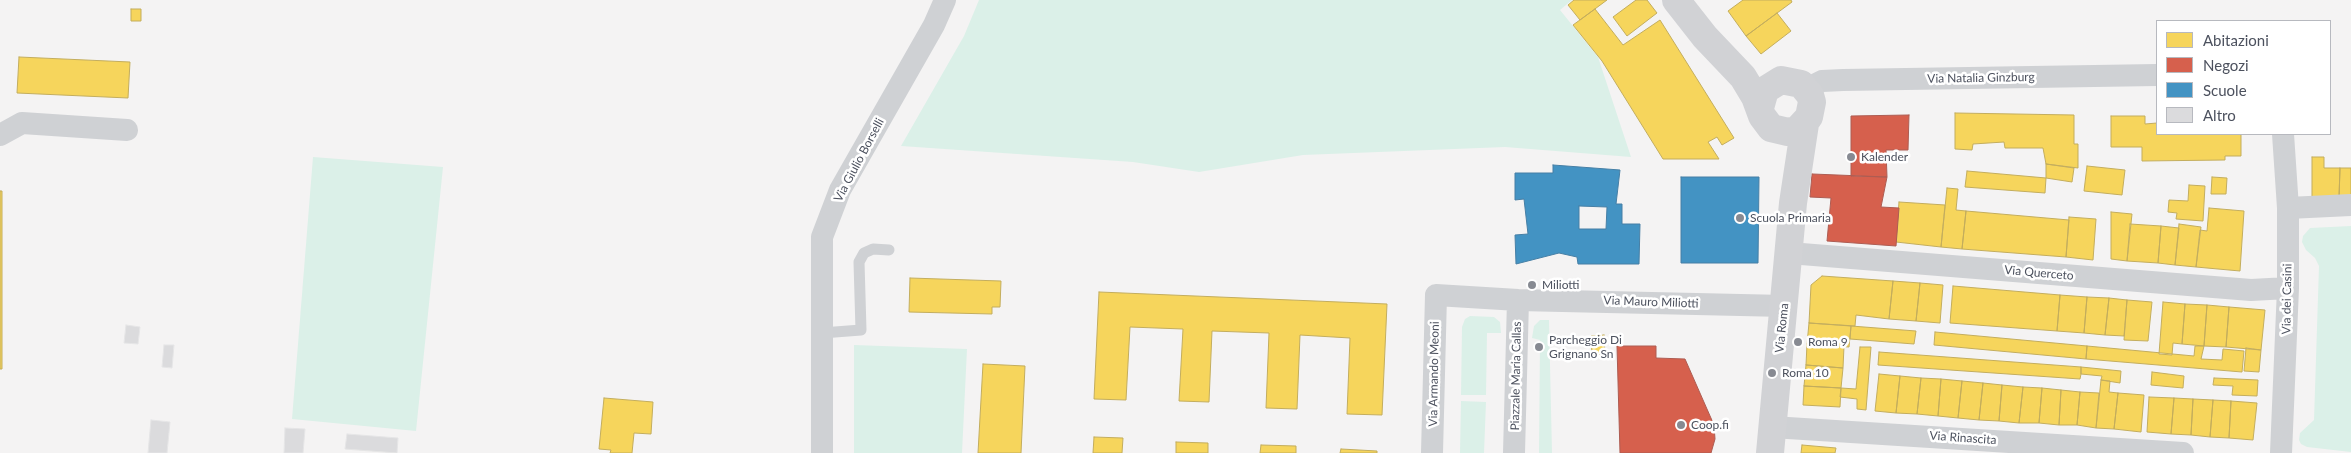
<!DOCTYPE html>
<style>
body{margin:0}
#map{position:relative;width:2351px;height:453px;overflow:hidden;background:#f4f3f3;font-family:Lato,sans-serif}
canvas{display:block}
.legend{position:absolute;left:2156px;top:20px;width:175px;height:115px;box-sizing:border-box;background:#fff;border:1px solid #b7b9bf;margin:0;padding:6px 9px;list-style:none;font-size:15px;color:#4c515e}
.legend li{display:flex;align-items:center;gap:10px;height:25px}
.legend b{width:25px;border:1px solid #b7b9bf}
</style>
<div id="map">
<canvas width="2351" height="453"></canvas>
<ul class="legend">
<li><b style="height:14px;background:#f6d55c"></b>Abitazioni</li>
<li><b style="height:14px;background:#d6604d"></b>Negozi</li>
<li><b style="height:14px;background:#4393c3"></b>Scuole</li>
<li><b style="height:14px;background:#dbdbdd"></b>Altro</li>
</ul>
</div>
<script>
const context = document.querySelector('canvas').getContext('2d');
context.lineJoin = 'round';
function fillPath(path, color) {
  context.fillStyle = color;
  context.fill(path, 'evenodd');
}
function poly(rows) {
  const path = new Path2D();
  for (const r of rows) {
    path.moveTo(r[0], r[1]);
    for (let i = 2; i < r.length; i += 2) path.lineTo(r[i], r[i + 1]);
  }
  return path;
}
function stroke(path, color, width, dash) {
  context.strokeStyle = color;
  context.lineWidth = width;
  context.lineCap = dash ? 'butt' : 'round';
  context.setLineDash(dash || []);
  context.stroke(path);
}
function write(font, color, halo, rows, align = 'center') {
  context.font = font + ' Lato,sans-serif';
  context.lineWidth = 5;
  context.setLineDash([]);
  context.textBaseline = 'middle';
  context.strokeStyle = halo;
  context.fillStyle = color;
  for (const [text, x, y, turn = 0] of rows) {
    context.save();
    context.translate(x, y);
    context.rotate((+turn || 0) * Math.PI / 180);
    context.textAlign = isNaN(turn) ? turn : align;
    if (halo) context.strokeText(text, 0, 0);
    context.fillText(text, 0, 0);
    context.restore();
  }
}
const green = poly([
 [979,0,1572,0,1560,10,1598,57,1631,157,1505,147,1303,155,1199,172,1133,162,901,146,964,36],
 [313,157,443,167,416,431,292,419],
 [2351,226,2351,452,2307,447,2301,444,2299,440,2300,433,2314,420,2319,266,2315,258,2306,250,2302,242,2303,236,2310,228],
 [1470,316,1494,317,1500,322,1501,333,1487,333,1486,395,1461,395,1462,327,1465,319],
 [1540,320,1549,320,1552,453,1539,453,1540,340,1532,338,1534,326],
 [854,345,967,349,962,453,854,453],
 [1461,401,1486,402,1484,453,1460,453]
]);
const homes = poly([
 [1574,0,1607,0,1580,20,1568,5,1574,0],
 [1636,0,1647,0,1657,13,1627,36,1613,17,1636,0],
 [1743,0,1791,0,1792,2,1746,36,1728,11,1743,0],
 [131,9,141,9,141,21,131,21,131,9],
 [1595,9,1623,45,1660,20,1734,138,1722,145,1717,137,1708,142,1719,159,1663,159,1602,61,1573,25,1595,9],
 [1777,13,1791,31,1761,54,1746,36,1777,13],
 [19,57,130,62,128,98,17,93,19,57],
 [1955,113,2074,115,2074,144,2078,144,2078,168,2046,164,2043,148,2005,148,2004,142,1973,144,1972,150,1955,149,1955,113],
 [2111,116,2145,116,2145,124,2157,123,2157,134,2241,134,2241,156,2225,156,2225,160,2142,161,2142,147,2111,147,2111,116],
 [2312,157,2324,157,2324,168,2340,168,2339,198,2312,198,2312,157],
 [2046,164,2074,168,2072,182,2046,178,2046,164],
 [2087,166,2125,170,2122,195,2084,191,2087,166],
 [2340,168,2351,168,2351,198,2339,198,2340,168],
 [1967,171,2046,178,2045,193,1965,187,1967,171],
 [2212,177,2227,178,2226,194,2211,194,2212,177],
 [2189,185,2205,186,2203,221,2176,219,2177,213,2168,212,2169,200,2188,201,2189,185],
 [1947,188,1958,189,1956,210,1966,211,1962,249,1941,247,1947,188],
 [0,191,2,191,2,369,0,369,0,191],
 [1899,202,1945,205,1941,247,1896,242,1899,202],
 [2209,208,2244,211,2240,271,2196,267,2200,230,2207,231,2209,208],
 [1966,211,2069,220,2066,257,1962,249,1966,211],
 [2111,212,2132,214,2127,261,2111,259,2111,212],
 [2069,217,2096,219,2093,260,2066,257,2069,217],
 [2130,224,2161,226,2158,263,2127,261,2130,224],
 [2179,224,2201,227,2196,267,2175,265,2179,224],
 [2161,226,2179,228,2175,265,2158,263,2161,226],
 [1822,276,1893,281,1889,319,1856,315,1855,326,1809,323,1811,285,1822,276],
 [910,278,1001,281,1000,307,992,307,992,314,909,312,910,278],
 [1893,281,1920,283,1916,321,1889,319,1893,281],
 [1920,283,1943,285,1940,323,1916,321,1920,283],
 [1953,286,2060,295,2057,331,1950,323,1953,286],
 [1099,292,1387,304,1382,415,1347,414,1350,338,1300,335,1297,409,1266,408,1269,333,1212,331,1209,402,1179,401,1183,329,1130,327,1126,400,1094,399,1099,292],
 [2060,295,2087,297,2084,333,2057,331,2060,295],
 [2087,297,2109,298,2105,335,2084,333,2087,297],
 [2109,298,2127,300,2124,336,2105,335,2109,298],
 [2127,300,2152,302,2148,341,2124,340,2127,300],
 [2163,302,2185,304,2182,344,2173,343,2172,355,2159,354,2163,302],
 [2185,304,2207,305,2204,346,2182,344,2185,304],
 [2207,305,2229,307,2226,347,2204,346,2207,305],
 [2229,307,2265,310,2261,350,2226,347,2229,307],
 [1809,323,1851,326,1849,347,1807,344,1809,323],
 [1851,326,1916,331,1914,344,1850,339,1851,326],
 [1935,332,2087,346,2086,359,1934,345,1935,332],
 [1604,335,1605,354,1592,355,1591,336,1604,335],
 [1807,344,1844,346,1843,368,1806,365,1807,344],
 [2087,346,2194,356,2195,346,2204,346,2201,359,2222,360,2223,349,2244,351,2242,372,2086,359,2087,346],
 [1860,347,1871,347,1866,410,1857,409,1857,399,1840,397,1841,388,1856,389,1860,347],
 [2246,348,2261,350,2259,372,2244,371,2246,348],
 [1879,352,2081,367,2081,374,2080,379,1878,365,1879,352],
 [983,364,1025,366,1021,453,978,453,983,364],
 [1806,365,1843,368,1841,388,1804,386,1806,365],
 [2081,367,2121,371,2120,383,2101,380,2102,376,2081,374,2081,367],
 [2152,372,2184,376,2183,388,2151,385,2152,372],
 [1879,374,1900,376,1896,413,1875,411,1879,374],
 [1900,376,1921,378,1917,414,1896,413,1900,376],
 [1921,378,1941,379,1938,416,1917,414,1921,378],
 [2214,378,2258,380,2257,396,2232,395,2233,386,2213,385,2214,378],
 [1941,379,1962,381,1958,418,1938,416,1941,379],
 [2101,380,2110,381,2109,392,2118,393,2114,429,2096,428,2101,380],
 [1962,381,1983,383,1979,420,1958,418,1962,381],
 [1983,383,2002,385,1999,421,1979,420,1983,383],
 [2002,385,2023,387,2019,423,1999,421,2002,385],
 [1804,386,1841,388,1840,407,1803,405,1804,386],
 [2023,387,2042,388,2039,423,2019,423,2023,387],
 [2042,388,2061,390,2059,425,2039,423,2042,388],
 [2061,390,2080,392,2077,425,2059,425,2061,390],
 [2080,392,2099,393,2096,428,2077,425,2080,392],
 [2118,393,2144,395,2141,432,2114,429,2118,393],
 [2149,397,2174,398,2171,434,2147,432,2149,397],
 [604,398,653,402,651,434,634,433,632,453,610,453,611,450,599,449,604,398],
 [2174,398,2193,399,2191,435,2171,434,2174,398],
 [2193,399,2213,400,2210,437,2191,435,2193,399],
 [2213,400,2231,401,2229,438,2210,437,2213,400],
 [2231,401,2257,403,2253,440,2229,438,2231,401],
 [1094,437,1123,438,1122,453,1093,453,1094,437],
 [1176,442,1208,443,1208,453,1176,453,1176,442],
 [1261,445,1296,446,1296,453,1260,453,1261,445],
 [1802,445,1836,448,1835,453,1801,453,1802,445],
 [1341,449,1377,451,1377,453,1340,453,1341,449]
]);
const shops = poly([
 [1909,115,1908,150,1886,150,1887,177,1851,176,1851,116,1909,115],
 [1812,174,1887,177,1881,207,1899,208,1896,246,1827,241,1831,198,1810,197,1812,174],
 [1617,346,1656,346,1656,358,1685,359,1714,425,1715,439,1711,453,1620,453,1617,346]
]);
const schools = poly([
 [1553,165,1620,170,1616,204,1622,204,1622,224,1640,224,1639,264,1578,264,1577,257,1559,253,1516,264,1515,235,1528,234,1524,199,1515,200,1515,173,1553,173,1553,165],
 [1579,206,1607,207,1606,229,1579,229,1579,206],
 [1681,177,1759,177,1758,263,1681,263,1681,177]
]);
const building = poly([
 [126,325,140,327,138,344,124,343,126,325],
 [164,345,174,345,172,368,162,367,164,345],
 [151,420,170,422,167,453,148,453,151,420],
 [285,428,305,429,303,453,284,453,285,428],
 [347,434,398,438,397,453,345,449,347,434]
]);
const lane = poly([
 [822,333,861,330,859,262,864,253,873,249,889,250]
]);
const street = poly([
 [1806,89,1822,81,1843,80,2157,75],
 [2283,134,2288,208],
 [0,135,22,123,127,130],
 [1789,253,2251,290,2288,288],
 [1772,427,2183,453],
 [822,453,822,237,840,190,934,25,945,0],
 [1432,453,1436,295,1518,300,1785,306],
 [1514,453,1518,300],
 [2281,453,2288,288,2288,208,2351,205]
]);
const secondary = poly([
 [1676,0,1705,37,1743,77,1755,97,1762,116,1771,128,1788,132,1797,130,1809,117,1812,102,1810,95,1801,84,1781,80,1765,90,1760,108],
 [1770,453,1793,203,1805,124]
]);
const markers = [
 [1851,157,5,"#878a92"],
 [1740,218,5,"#878a92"],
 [1532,285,5,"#878a92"],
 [1798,342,5,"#878a92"],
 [1539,347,5,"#878a92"],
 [1772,373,5,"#878a92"],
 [1681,425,5,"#878a92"]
];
const streetNames = [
 ["Via Natalia Ginzburg",1981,78,-1],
 ["Via Giulio Borselli",859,160,-62],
 ["Via Querceto",2039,273,5],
 ["Via dei Casini",2287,299,-89],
 ["Via Mauro Miliotti",1651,302,2],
 ["Via Roma",1782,328,-84],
 ["Via Armando Meoni",1434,374,-89],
 ["Piazzale Maria Callas",1516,376,-89],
 ["Via Rinascita",1963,438,4]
];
const poiNames = [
 ["Kalender",1861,157],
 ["Scuola Primaria",1750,218],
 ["Miliotti",1542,285],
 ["Parcheggio Di",1549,340],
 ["Grignano Sn",1549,354],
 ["Roma 9",1808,342],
 ["Roma 10",1782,373],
 ["Coop.fi",1691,425]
];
fillPath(green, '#dbf0e8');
fillPath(homes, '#f6d55c');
stroke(homes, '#c3ad5d', 1);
fillPath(shops, '#d6604d');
stroke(shops, '#ad5c52', 1);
fillPath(schools, '#4393c3');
stroke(schools, '#467fa5', 1);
fillPath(building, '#dbdbdd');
stroke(building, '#e5e5e6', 1);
stroke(lane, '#cfd1d4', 11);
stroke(street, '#cfd1d4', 22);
stroke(secondary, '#d1d2d5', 28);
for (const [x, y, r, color] of markers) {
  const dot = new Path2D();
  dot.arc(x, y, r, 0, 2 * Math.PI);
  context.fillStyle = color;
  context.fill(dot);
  stroke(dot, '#fff', 2);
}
write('12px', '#4c515e', '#fff', streetNames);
write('12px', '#4c515e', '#fff', poiNames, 'left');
</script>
